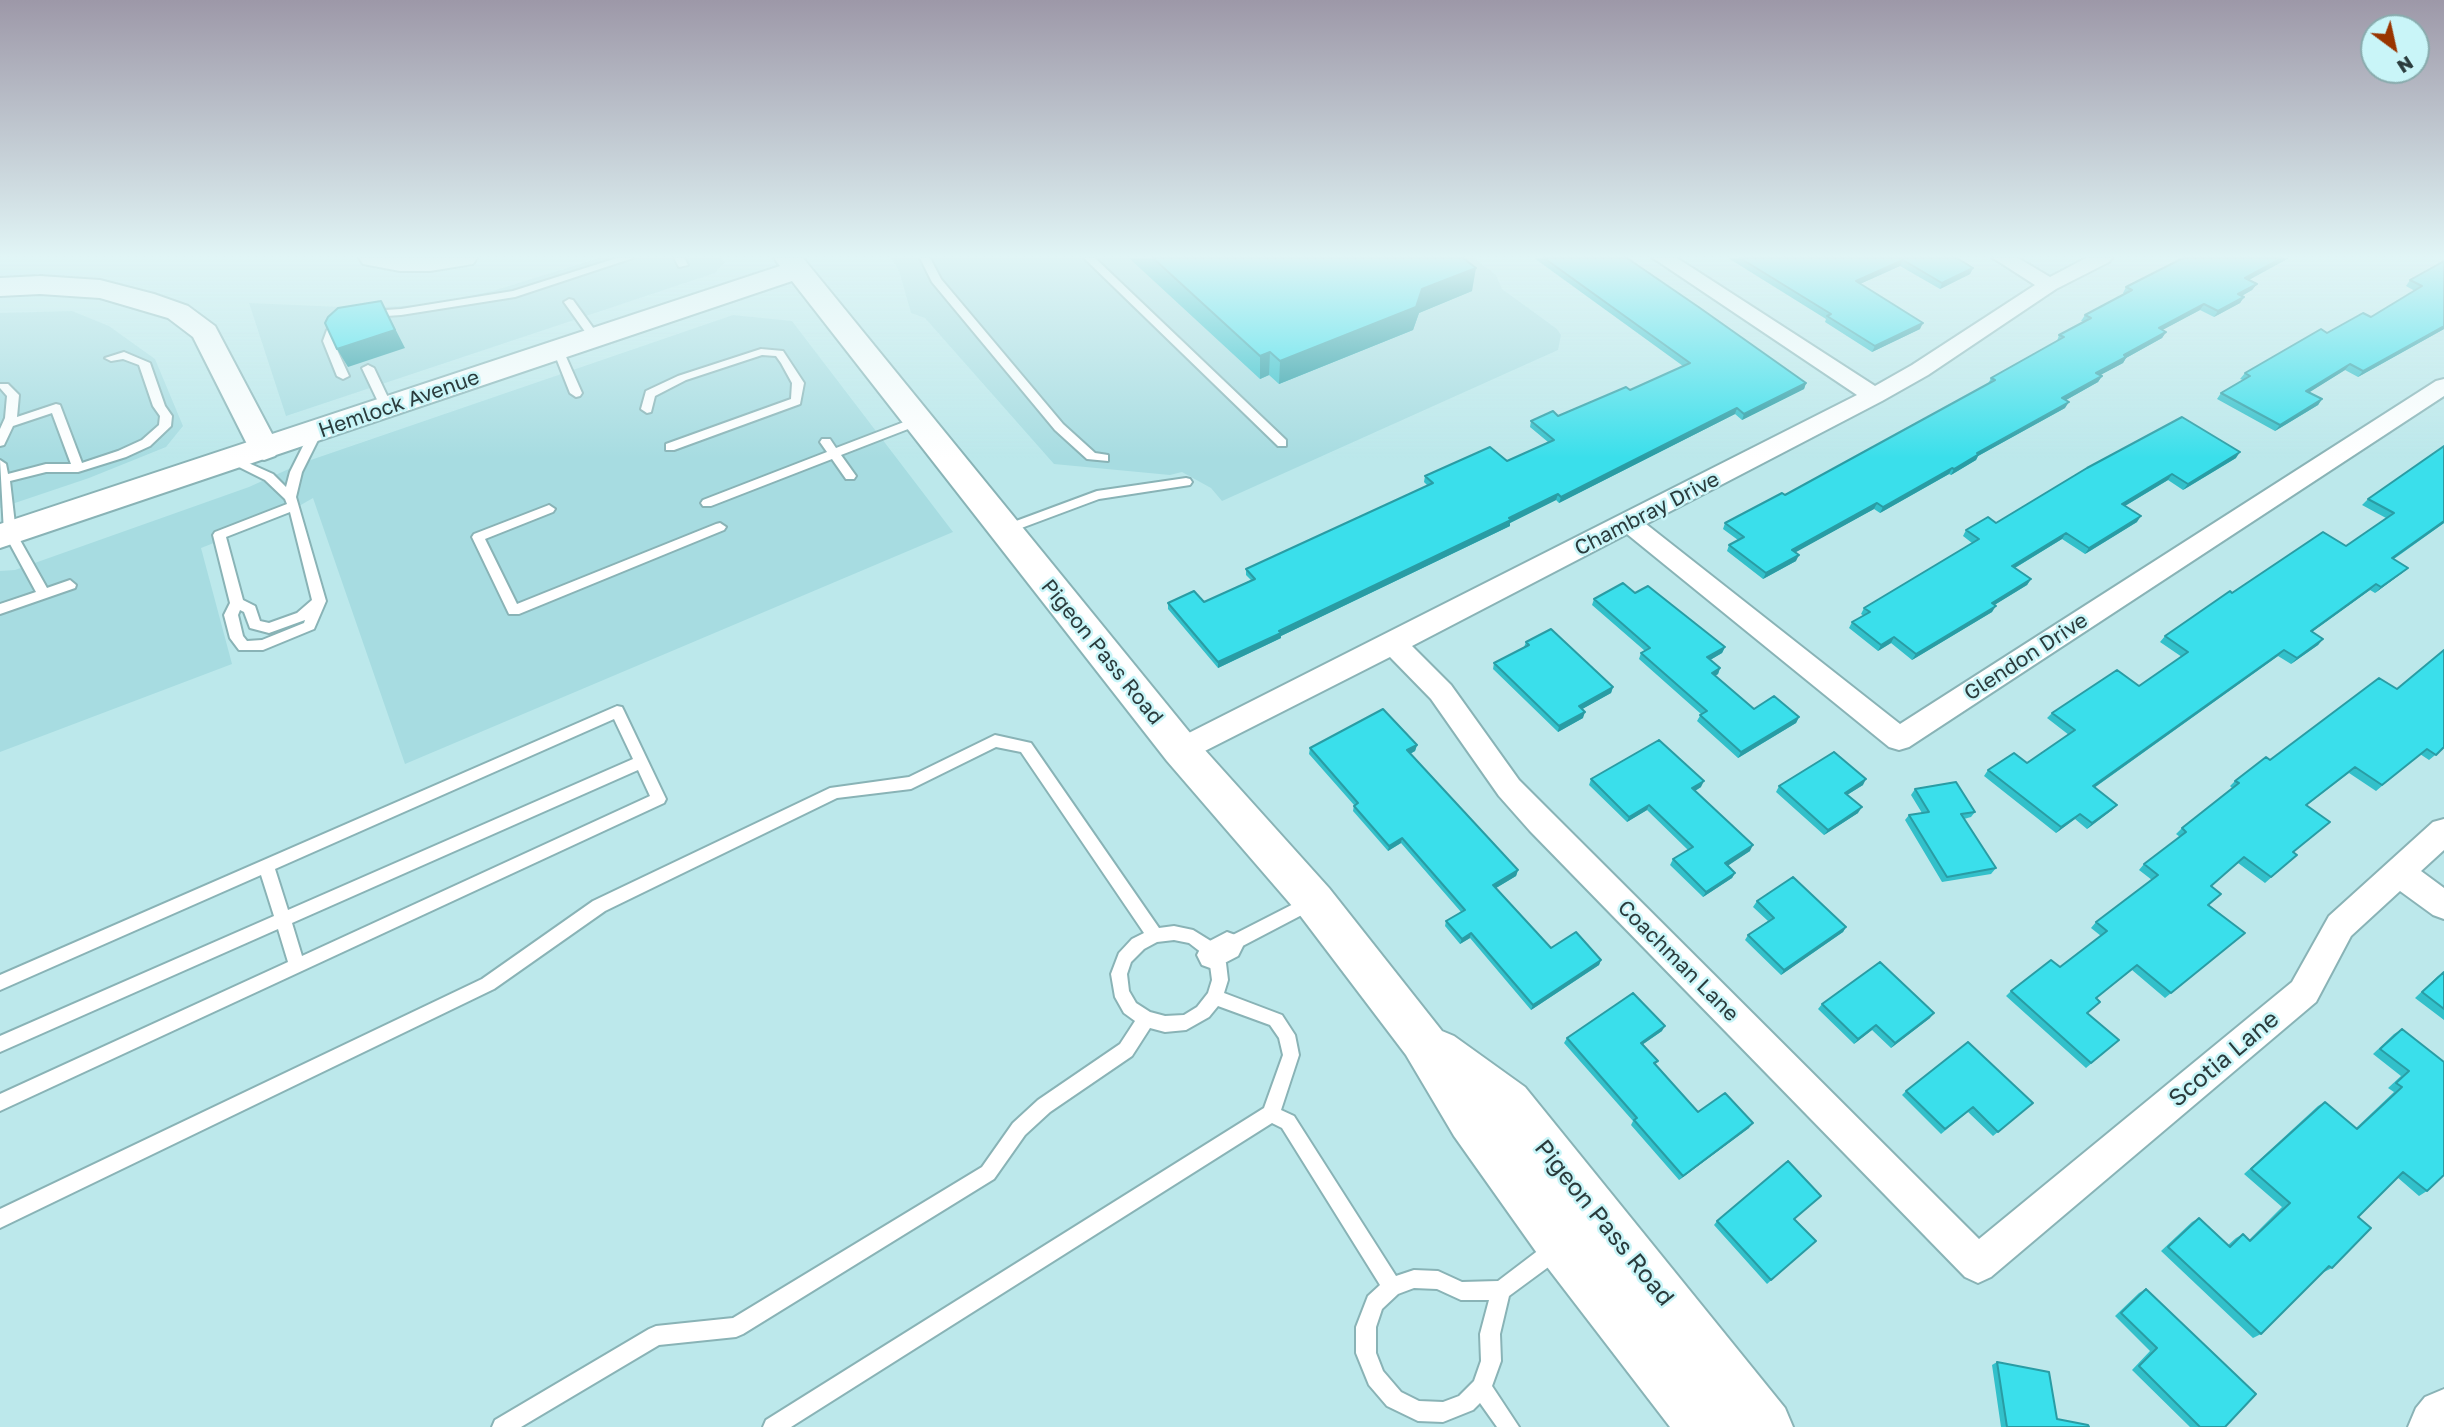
<!DOCTYPE html>
<style>
body{margin:0}
#map{position:relative;width:2444px;height:1427px;overflow:hidden;background:#bce8eb;font-family:"Golos Text",sans-serif}
canvas{display:block}
.north{position:absolute;left:2360px;top:14px;width:70px;height:70px;box-sizing:border-box;background:#c9f5f8;border:2px solid #89abad;border-radius:50%;rotate:147deg;font-size:19px;font-weight:700;line-height:28px;text-align:center;color:#2a3b3c}
.north::after{content:'';display:block;margin:auto;width:24px;height:32px;background:#993500;clip-path:polygon(50% 0,100% 100%,50% 72%,0 100%)}
</style>
<div id="map">
<canvas width="2444" height="1427"></canvas>
<div class="north">N</div>
</div>
<script>
const context = document.querySelector('canvas').getContext('2d');
context.lineJoin = 'round';
function fillPath(path, color) {
  context.fillStyle = color;
  context.fill(path, 'evenodd');
}
function poly(rows) {
  const path = new Path2D();
  for (const r of rows) {
    path.moveTo(r[0], r[1]);
    for (let i = 2; i < r.length; i += 2) path.lineTo(r[i], r[i + 1]);
  }
  return path;
}
function stroke(path, color, width, dash) {
  context.strokeStyle = color;
  context.lineWidth = width;
  context.lineCap = dash ? 'butt' : 'round';
  context.setLineDash(dash || []);
  context.stroke(path);
}
function write(font, color, halo, rows, align = 'center') {
  context.font = font + ' "Golos Text",sans-serif';
  context.lineWidth = 5;
  context.setLineDash([]);
  context.textBaseline = 'middle';
  context.strokeStyle = halo;
  context.fillStyle = color;
  for (const [text, x, y, turn = 0] of rows) {
    context.save();
    context.translate(x, y);
    context.rotate((+turn || 0) * Math.PI / 180);
    context.textAlign = isNaN(turn) ? turn : align;
    if (halo) context.strokeText(text, 0, 0);
    context.fillText(text, 0, 0);
    context.restore();
  }
}
const built = poly([
 [599,258,721,258,725,262,715,273,286,416,249,303,366,308,435,304,496,290],
 [891,258,1474,258,1496,275,1502,289,1557,329,1561,335,1558,350,1222,501,1211,488,1182,472,1170,475,1054,464,925,318,911,313,899,271],
 [72,311,109,326,155,359,183,426,166,447,89,478,0,508,0,313],
 [733,315,792,321,953,532,405,764,313,498,278,518,201,548,232,664,0,752,0,571,15,570,249,487,302,463]
]);
const lane = poly([
 [617,258,633,258,515,297,401,315,371,317,366,314,371,311,401,309,513,291,617,258],
 [674,258,684,258,688,265,679,267,674,258],
 [920,258,930,258,941,279,1063,424,1095,453,1108,455,1108,461,1087,459,1055,430,932,282,920,258],
 [1084,258,1095,258,1286,440,1286,446,1278,446,1084,258],
 [569,299,573,300,599,336,599,340,591,340,564,302,569,299],
 [342,319,347,322,336,333,333,341,349,376,343,379,337,376,323,341,327,330,342,319],
 [558,347,563,350,582,393,580,396,576,397,570,393,553,350,558,347],
 [761,349,783,351,804,383,800,404,674,450,666,450,666,444,791,399,792,383,781,363,776,356,762,355,686,380,655,396,651,412,647,413,641,409,646,391,678,376,761,349],
 [124,352,150,363,165,406,172,416,171,426,150,446,126,457,78,472,46,472,10,481,16,533,47,588,70,580,76,585,75,588,0,614,0,604,36,592,4,533,0,460,6,464,8,474,46,464,71,464,52,413,13,426,4,445,0,446,0,429,5,418,7,396,0,388,0,384,8,384,19,395,17,417,56,404,60,405,82,463,118,451,142,440,159,425,160,416,153,406,139,365,123,359,111,361,105,358,124,352],
 [368,365,374,368,393,408,391,411,387,412,381,408,362,368,368,365],
 [917,417,921,418,921,424,841,455,856,476,854,479,846,479,832,459,711,506,703,506,701,503,703,500,827,452,820,442,822,439,830,439,836,448,917,417],
 [316,428,322,432,302,472,296,497,326,601,314,629,263,650,239,650,230,638,224,615,230,603,213,535,215,532,287,504,285,499,265,480,225,460,227,457,235,457,273,474,286,487,290,472,310,432,316,428],
 [290,512,312,600,297,613,269,623,260,621,255,606,243,600,226,537,290,512],
 [240,610,244,612,250,628,269,633,305,620,304,623,262,640,247,641,243,636,238,615,240,610],
 [1186,478,1190,479,1192,482,1190,485,1099,499,1008,533,1000,533,998,530,1000,527,1097,491,1186,478],
 [549,505,555,509,553,512,485,539,517,604,716,524,720,523,726,527,724,530,519,614,509,614,472,537,474,534,549,505],
 [617,706,622,707,624,711,666,799,664,803,0,1111,0,1094,288,962,278,929,0,1052,0,1036,274,916,261,875,0,990,0,975,617,706],
 [614,719,633,759,288,910,275,869,614,719],
 [638,770,650,796,302,956,292,923,638,770],
 [995,735,1031,743,1159,928,1174,926,1193,930,1214,943,1226,963,1228,980,1224,993,1282,1015,1295,1035,1299,1055,1281,1110,1294,1116,1396,1276,1414,1270,1438,1271,1462,1282,1498,1281,1548,1243,1555,1241,1562,1243,1564,1250,1562,1257,1509,1296,1500,1334,1501,1361,1492,1386,1519,1427,1497,1427,1480,1403,1473,1410,1443,1422,1418,1421,1387,1406,1369,1385,1356,1353,1356,1327,1368,1296,1380,1285,1282,1128,1272,1123,791,1427,763,1427,766,1420,1264,1108,1283,1055,1279,1038,1270,1025,1218,1006,1209,1017,1186,1030,1165,1032,1150,1028,1132,1056,1050,1112,1025,1135,994,1179,743,1334,736,1337,659,1345,521,1427,492,1427,495,1420,649,1329,656,1326,733,1318,982,1167,1013,1123,1038,1100,1120,1044,1135,1021,1124,1013,1115,997,1111,974,1119,953,1132,939,1144,933,1021,752,996,747,911,789,837,798,605,911,494,989,0,1228,0,1209,482,979,593,901,830,788,909,777,995,735],
 [1174,940,1189,943,1202,953,1210,965,1212,980,1208,993,1197,1007,1184,1015,1165,1016,1150,1012,1136,1003,1129,991,1127,974,1131,962,1144,949,1157,942,1174,940],
 [1414,1288,1437,1289,1461,1300,1489,1300,1480,1334,1481,1361,1474,1381,1459,1396,1443,1402,1419,1401,1401,1392,1383,1371,1376,1353,1376,1327,1382,1309,1398,1294,1414,1288],
 [1313,894,1319,896,1321,901,1319,906,1233,951,1227,953,1221,951,1219,946,1221,941,1313,894]
]);
const street = poly([
 [1653,258,1677,258,1875,386,1912,365,2035,285,1993,258,2018,258,2050,277,2086,258,2112,258,2109,262,2056,289,1928,375,1882,401,1646,524,1900,724,2436,381,2444,379,2444,396,1909,747,1899,750,1889,747,1627,534,1412,646,1451,685,1519,780,1552,813,1979,1239,2292,982,2329,916,2433,822,2444,819,2444,850,2421,871,2444,888,2444,919,2433,915,2400,891,2351,936,2316,1002,1991,1277,1978,1283,1965,1277,1530,831,1499,796,1431,699,1390,657,1191,758,1181,761,1171,758,1167,750,1171,742,1857,395,1653,258],
 [1227,932,1238,936,1243,946,1238,956,1213,969,1202,965,1197,955,1202,945,1227,932]
]);
const secondary = poly([
 [774,258,803,258,1195,739,1329,888,1442,1031,1454,1036,1525,1087,1785,1408,1793,1427,1670,1427,1544,1263,1454,1136,1406,1055,1299,914,1167,761,792,281,0,548,0,524,780,266,774,258],
 [2444,1389,2444,1427,2408,1427,2416,1408,2425,1397,2444,1389]
]);
const highway = poly([
 [359,258,477,258,473,264,430,271,400,271,363,264,359,258],
 [40,276,100,280,154,294,188,306,215,326,280,449,275,456,264,460,253,456,193,337,168,318,100,298,40,294,0,296,0,278,40,276]
]);
const wall = poly([
 [1129,258,1463,258,1472,291,1419,313,1413,330,1279,384,1269,375,1260,379],
 [1534,258,1627,258,1806,383,1804,389,1742,420,1735,414,1559,503,1556,500,1510,523,1510,526,1281,636,1281,638,1218,668,1168,609,1168,603,1204,602,1251,580,1246,575,1246,569,1428,486,1424,482,1425,476,1507,461,1548,442,1530,427,1531,421,1558,416,1630,390,1683,366],
 [1728,258,1957,258,1973,268,1970,274,1940,289,1900,266,1860,284,1920,329,1872,352,1825,322,1826,319],
 [2289,258,2249,280,2257,284,2252,290,2242,296,2244,297,2240,303,2214,317,2200,310,2162,330,2166,332,2162,338,2126,358,2123,363,2100,375,2102,376,2098,382,2066,400,2065,408,1978,456,1976,460,1951,475,1949,474,1880,513,1874,509,1795,552,1796,561,1763,579,1727,551,1729,545,1738,540,1723,529,1725,523,1785,495,1988,384,1991,378,2057,341,2059,335,2084,322,2081,321,2085,315,2124,294,2123,293,2126,287],
 [2444,261,2444,329,2358,377,2345,370,2309,392,2322,399,2318,405,2275,431,2217,399,2221,393,2243,380,2240,379,2245,373,2327,333,2371,317,2415,291,2406,286,2410,280],
 [2444,446,2444,523,2394,559,2408,568,2402,573,2375,593,2370,590,2312,632,2323,639,2318,645,2291,664,2278,656,2094,788,2112,810,2087,829,2075,819,2056,833,1984,776,1988,770,2027,763,2069,735,2047,718,2052,713,2139,686,2182,657,2160,642,2165,636,2232,593,2346,546,2386,518,2362,505,2368,499],
 [2236,458,2183,490,2168,480,2125,506,2137,522,2085,554,2062,539,2015,568,2031,579,2027,585,1994,605,1992,612,1912,660,1891,643,1878,651,1849,628,1852,622,1864,616,1861,614,1864,608,1972,543,1963,536,1966,530,1996,523,2087,468],
 [1635,593,1725,647,1722,653,1710,660,1720,668,1718,674,1715,676,1754,709,1799,717,1796,723,1738,758,1697,721,1701,714,1639,659,1641,653,1645,651,1592,605,1594,599],
 [1526,642,1613,687,1611,693,1582,709,1583,718,1558,732,1493,669,1494,663,1524,647],
 [1417,745,1415,751,1410,754,1518,870,1516,876,1496,888,1551,948,1601,960,1599,965,1531,1010,1470,938,1460,944,1445,926,1446,921,1461,912,1401,843,1388,851,1353,811,1354,805,1309,754,1310,748],
 [2444,748,2429,760,2420,754,2376,791,2349,773,2307,805,2293,852,2297,855,2265,883,2238,863,2211,886,2209,905,2245,933,2165,998,2132,970,2096,998,2087,1013,2119,1040,2086,1068,2006,996,2011,991,2060,967,2101,936,2091,928,2096,922,2152,880,2139,870,2144,864,2180,837,2176,834,2182,828,2232,788,2230,786,2235,781,2270,760],
 [1591,779,1701,787,1695,791,1750,851,1728,865,1735,873,1732,878,1703,897,1670,865,1673,859,1688,850,1647,810,1627,822,1589,785],
 [1863,785,1847,795,1858,813,1824,835,1776,792,1779,786],
 [1915,789,1975,812,1971,817,1964,819,1996,868,1991,874,1942,882,1905,820,1909,815,1922,813,1911,795],
 [1757,901,1846,927,1843,932,1781,975,1745,940,1748,935,1768,921,1753,907],
 [2444,972,2444,1020,2415,998,2438,976],
 [1822,1004,1930,1018,1891,1048,1872,1030,1854,1044,1818,1009],
 [2402,1029,2427,1191,2419,1196,2397,1177,2358,1217,2332,1268,2324,1272,2323,1271,2261,1334,2253,1338,2161,1251,2192,1222,2199,1218,2228,1245,2236,1238,2243,1234,2249,1240,2282,1207,2244,1174,2318,1106,2325,1102,2356,1128,2394,1092,2388,1088,2401,1076,2373,1054,2394,1034],
 [1662,1031,1643,1044,1658,1061,1655,1065,1698,1112,1749,1128,1679,1180,1631,1125,1633,1121,1564,1043,1567,1038],
 [1906,1091,2033,1103,1993,1136,1968,1112,1941,1134,1902,1095],
 [1795,1219,1816,1241,1767,1284,1714,1225,1717,1221],
 [2146,1289,2225,1427,2190,1427,2132,1370,2150,1351,2115,1316,2139,1293],
 [1997,1362,2057,1419,2089,1427,2001,1427,1992,1365]
]);
const shadedWall = poly([
 [2282,258,2289,258,2241,284,2245,278],
 [1903,260,1900,266,1853,287,1856,281],
 [1476,268,1472,291,1419,313,1413,330,1279,384,1280,361,1422,289],
 [1973,268,1970,274,1940,289,1942,283],
 [2257,284,2252,290,2234,300,2238,294],
 [2244,297,2240,303,2214,317,2218,311],
 [381,301,405,348,348,367,337,349],
 [2204,304,2200,310,2155,334,2159,328],
 [1923,323,1920,329,1872,352,1875,346],
 [2444,326,2444,329,2358,377,2363,371],
 [2166,332,2162,338,2126,358,2123,363,2093,379,2096,373,2124,355],
 [1270,352,1269,375,1260,379,1260,356],
 [2350,364,2345,370,2302,397,2306,391],
 [2102,376,2098,382,2059,404,2062,398],
 [1806,383,1804,389,1742,420,1744,414],
 [2322,399,2318,405,2275,431,2280,425],
 [2069,402,2065,408,1978,456,1976,460,1951,475,1954,469,1977,453],
 [1737,408,1735,414,1559,503,1561,497],
 [2240,452,2236,458,2183,490,2188,484],
 [1952,468,1949,474,1880,513,1883,507],
 [2172,474,2168,480,2118,510,2122,504],
 [1558,494,1556,500,1510,523,1510,526,1281,636,1281,638,1218,668,1218,662],
 [1877,503,1874,509,1789,556,1792,550],
 [2141,516,2137,522,2085,554,2089,548],
 [2444,521,2444,523,2386,564,2392,558],
 [2066,533,2062,539,2008,572,2012,566],
 [1799,555,1796,561,1763,579,1766,573],
 [2408,568,2402,573,2375,593,2381,587],
 [2031,579,2027,585,1988,609,1992,603],
 [2376,584,2370,590,2305,637,2311,631],
 [1996,606,1992,612,1912,660,1916,654],
 [1894,637,1891,643,1878,651,1881,645],
 [2323,639,2318,645,2291,664,2297,658],
 [1725,647,1722,653,1705,663,1707,657],
 [2284,650,2278,656,2088,792,2093,786],
 [1720,668,1718,674,1710,679,1712,673],
 [1613,687,1611,693,1577,712,1579,706],
 [1585,712,1583,718,1558,732,1559,726],
 [1799,717,1796,723,1738,758,1741,752],
 [1417,745,1415,751,1406,756,1407,750],
 [1866,779,1863,785,1842,798,1845,793],
 [1704,781,1701,787,1690,794,1692,788],
 [1649,805,1647,810,1627,822,1629,817],
 [2117,805,2112,810,2087,829,2092,823],
 [1862,807,1858,813,1824,835,1828,830],
 [2080,814,2075,819,2056,833,2061,827],
 [1402,838,1401,843,1388,851,1389,846],
 [1753,845,1750,851,1723,869,1725,863],
 [1518,870,1516,876,1491,891,1493,885],
 [1735,873,1732,878,1703,897,1706,892],
 [1846,927,1843,932,1781,975,1784,970],
 [1471,933,1470,938,1460,944,1462,939],
 [1601,960,1599,965,1531,1010,1533,1005],
 [1934,1013,1930,1018,1891,1048,1895,1043],
 [1876,1025,1872,1030,1854,1044,1858,1039],
 [1665,1026,1662,1031,1639,1047,1641,1043],
 [1753,1123,1749,1128,1679,1180,1683,1176]
]);
const building = poly([
 [1153,258,1463,258,1476,268,1422,289,1416,307,1280,361,1270,352,1260,356,1153,258],
 [1544,258,1627,258,1700,308,1806,383,1744,414,1737,408,1561,497,1558,494,1509,518,1511,520,1279,631,1281,633,1218,662,1168,603,1194,591,1204,602,1255,579,1246,569,1433,483,1425,476,1490,447,1507,461,1554,440,1531,421,1553,411,1558,416,1626,387,1630,390,1690,363,1544,258],
 [1740,258,1957,258,1973,268,1942,283,1903,260,1856,281,1923,323,1875,346,1827,316,1831,314,1740,258],
 [2183,258,2282,258,2245,278,2257,284,2238,294,2244,297,2218,311,2204,304,2159,328,2166,332,2124,355,2126,357,2096,373,2102,376,2062,398,2069,402,1977,453,1979,454,1954,469,1952,468,1883,507,1877,503,1792,550,1799,555,1766,573,1729,545,1744,537,1725,523,1782,493,1785,495,1995,380,1991,378,2064,337,2059,335,2091,318,2085,315,2132,290,2126,287,2183,258],
 [2444,261,2444,326,2363,371,2350,364,2306,391,2322,399,2280,425,2221,393,2250,376,2245,373,2321,329,2327,333,2363,313,2371,317,2422,286,2410,280,2444,261],
 [381,301,395,330,337,349,325,323,328,317,338,308,381,301],
 [2182,417,2240,452,2188,484,2172,474,2122,504,2141,516,2089,548,2066,533,2012,566,2031,579,1992,603,1996,606,1916,654,1894,637,1881,645,1852,622,1870,612,1864,608,1979,539,1966,530,1988,517,1996,523,2087,468,2182,417],
 [2444,446,2444,521,2392,558,2408,568,2381,587,2376,584,2311,631,2323,639,2297,658,2284,650,2093,786,2117,805,2092,823,2080,814,2061,827,1988,770,2014,753,2027,763,2075,730,2052,713,2117,670,2139,686,2188,652,2165,636,2230,591,2232,593,2323,532,2346,546,2394,513,2368,499,2444,446],
 [1623,583,1635,593,1648,586,1725,647,1707,657,1720,668,1712,673,1754,709,1774,696,1799,717,1741,752,1700,715,1707,711,1641,653,1650,648,1594,599,1623,583],
 [1551,629,1613,687,1579,706,1585,712,1559,726,1494,663,1529,645,1526,642,1551,629],
 [2444,650,2444,747,2436,755,2427,749,2382,785,2355,767,2306,805,2330,822,2293,852,2297,855,2271,877,2244,857,2211,886,2221,894,2208,905,2245,933,2171,993,2137,965,2096,998,2100,1002,2087,1013,2119,1040,2091,1063,2011,991,2051,960,2060,967,2107,931,2096,922,2158,875,2144,864,2186,832,2182,828,2239,783,2235,781,2266,757,2270,760,2379,678,2397,689,2444,650],
 [1383,709,1417,745,1407,750,1518,870,1493,885,1551,948,1576,932,1601,960,1533,1005,1471,933,1462,939,1446,921,1465,910,1402,838,1389,846,1354,806,1358,803,1310,748,1383,709],
 [1659,740,1704,781,1692,788,1753,845,1725,863,1735,873,1706,892,1673,859,1693,847,1649,805,1629,817,1591,779,1659,740],
 [1834,752,1866,779,1845,793,1862,807,1828,830,1779,786,1834,752],
 [1956,782,1975,812,1961,814,1996,868,1947,877,1909,815,1929,812,1915,789,1956,782],
 [1793,877,1846,927,1784,970,1748,935,1774,918,1757,901,1793,877],
 [1880,962,1934,1013,1895,1043,1876,1025,1858,1039,1822,1004,1880,962],
 [2444,972,2444,1009,2422,992,2444,972],
 [1633,993,1665,1026,1641,1043,1658,1061,1654,1063,1698,1112,1725,1093,1753,1123,1683,1176,1634,1120,1637,1118,1567,1038,1633,993],
 [2402,1029,2444,1062,2444,1175,2427,1191,2403,1172,2358,1217,2371,1228,2332,1268,2329,1266,2261,1334,2168,1247,2199,1218,2230,1247,2243,1234,2250,1241,2290,1203,2251,1169,2325,1102,2357,1129,2402,1087,2396,1083,2409,1071,2380,1049,2402,1029],
 [1968,1042,2033,1103,1998,1132,1973,1107,1945,1129,1906,1091,1968,1042],
 [1788,1161,1821,1196,1794,1219,1816,1241,1771,1280,1717,1221,1788,1161],
 [2146,1289,2256,1394,2225,1427,2200,1427,2139,1366,2157,1348,2121,1313,2146,1289],
 [1997,1362,2049,1372,2057,1419,2088,1425,2089,1427,2007,1427,1997,1362]
]);
const streetNames = [
 ["Hemlock Avenue",399,404,-19],
 ["Chambray Drive",1647,514,-27],
 ["Pigeon Pass Road",1102,652,51],
 ["Glendon Drive",2026,657,-33],
 ["Coachman Lane",1678,961,45]
];
const nearStreetnames = [
 ["Scotia Lane",2224,1059,-40],
 ["Pigeon Pass Road",1604,1223,51]
];
fillPath(built, '#a7dce1');
stroke(lane, '#89b3b6', 4);
stroke(street, '#89b3b6', 4);
stroke(secondary, '#89b3b6', 4);
stroke(highway, '#89b3b6', 4);
fillPath(lane, '#fff');
fillPath(street, '#fff');
fillPath(secondary, '#fff');
fillPath(highway, '#fff');
fillPath(wall, '#32c0ca');
fillPath(shadedWall, '#299ca4');
fillPath(building, '#3adfeb');
stroke(building, '#299ca4', 2);
const sky = context.createLinearGradient(0, 0, 0, 458);
sky.addColorStop(0, '#9d98a8');
sky.addColorStop(0.56, '#e1f5f6');
sky.addColorStop(1, '#e1f5f600');
context.fillStyle = sky;
context.fillRect(0, 0, 2444, 458);
write('21px', '#2a3b3c', '#c9f5f8', streetNames);
write('24px', '#2a3b3c', '#c9f5f8', nearStreetnames);
</script>
